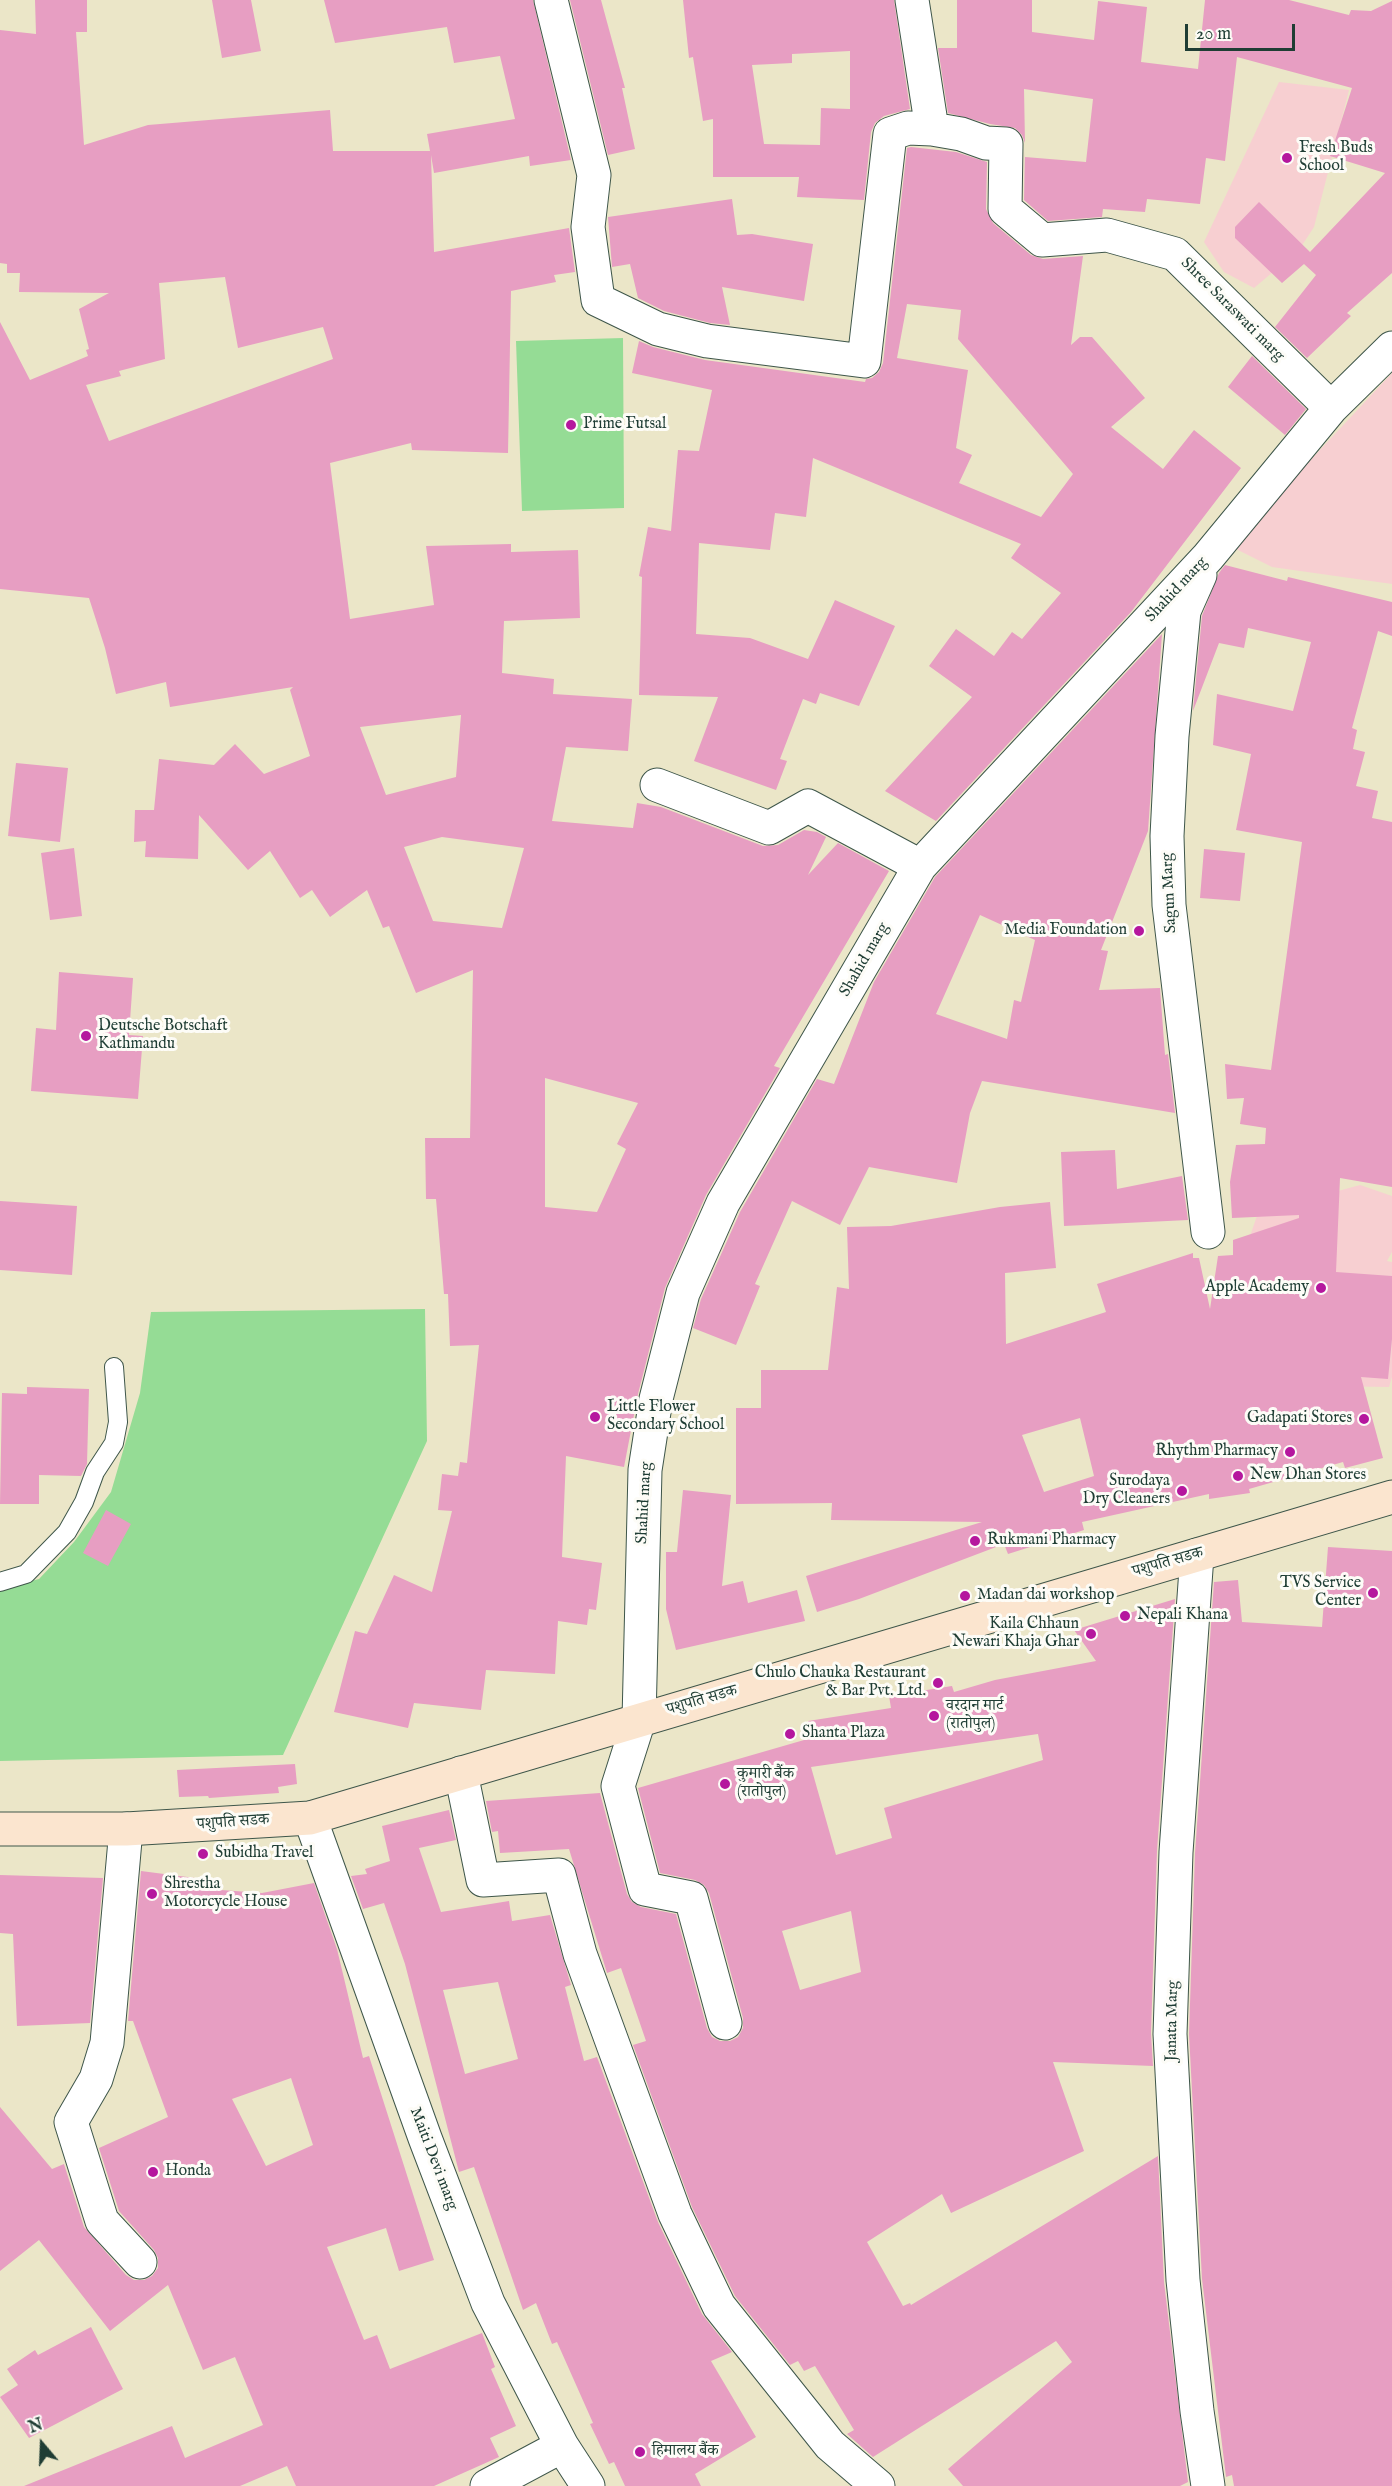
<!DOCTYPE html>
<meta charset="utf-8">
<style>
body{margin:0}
#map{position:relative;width:1392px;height:2486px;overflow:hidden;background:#ebe6c8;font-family:"IM FELL English",serif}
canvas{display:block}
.north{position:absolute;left:12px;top:2414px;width:60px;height:60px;-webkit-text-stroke:4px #fdfcf7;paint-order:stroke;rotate:341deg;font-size:16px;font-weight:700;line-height:24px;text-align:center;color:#1f3d34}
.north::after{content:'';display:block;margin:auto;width:21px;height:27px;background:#1f3d34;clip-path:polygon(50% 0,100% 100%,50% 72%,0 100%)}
.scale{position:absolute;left:1185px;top:24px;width:110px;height:27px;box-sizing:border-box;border:3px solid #1f3d34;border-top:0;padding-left:8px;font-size:18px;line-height:21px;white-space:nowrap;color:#1f3d34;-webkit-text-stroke:4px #fdfcf7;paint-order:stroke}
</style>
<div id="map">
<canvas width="1392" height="2486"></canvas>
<div class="north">N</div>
<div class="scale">20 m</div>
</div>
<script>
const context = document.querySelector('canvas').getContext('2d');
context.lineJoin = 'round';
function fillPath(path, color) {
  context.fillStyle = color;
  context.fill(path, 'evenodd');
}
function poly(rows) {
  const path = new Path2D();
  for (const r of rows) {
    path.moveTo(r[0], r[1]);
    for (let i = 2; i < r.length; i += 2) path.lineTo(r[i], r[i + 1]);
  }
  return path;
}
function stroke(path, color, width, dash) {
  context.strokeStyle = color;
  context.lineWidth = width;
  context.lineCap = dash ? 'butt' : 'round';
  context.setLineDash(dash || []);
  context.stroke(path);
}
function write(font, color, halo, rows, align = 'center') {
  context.font = font + ' "IM FELL English","Noto Serif Devanagari",serif';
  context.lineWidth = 6;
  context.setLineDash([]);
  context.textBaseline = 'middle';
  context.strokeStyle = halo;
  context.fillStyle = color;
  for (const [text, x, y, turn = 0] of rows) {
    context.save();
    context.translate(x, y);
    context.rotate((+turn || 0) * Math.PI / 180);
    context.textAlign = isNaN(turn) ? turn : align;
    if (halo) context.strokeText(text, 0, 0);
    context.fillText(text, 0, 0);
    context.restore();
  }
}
const built = poly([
 [1279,82,1349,90,1314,227,1299,250,1254,288,1224,272,1204,242],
 [1392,373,1392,584,1272,567,1230,546],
 [1360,1185,1392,1196,1392,1252,1387,1261,1392,1262,1392,1377,1389,1387,1325,1386,1250,1236,1258,1213]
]);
const green = poly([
 [623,338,624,508,522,511,516,341],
 [425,1309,427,1441,283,1755,0,1761,0,1589,39,1579,74,1542,111,1492,140,1393,151,1312]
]);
const building = poly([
 [35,0,87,0,87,32,76,32,84,145,148,125,330,110,333,151,430,151,427,134,515,119,500,56,454,63,447,27,335,43,324,0,533,0,571,160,530,166,529,156,434,173,431,155,434,252,569,228,575,272,554,275,556,282,511,291,508,453,412,450,411,443,330,463,350,619,434,605,426,546,511,544,511,552,578,550,580,618,504,621,502,673,554,679,553,694,632,699,628,751,566,747,552,821,633,828,637,803,661,807,763,846,778,845,804,830,817,832,826,837,808,875,838,843,889,871,774,1066,780,1068,706,1195,665,1288,638,1394,624,1467,566,1456,562,1557,602,1563,596,1610,589,1609,587,1625,558,1621,555,1674,486,1670,481,1710,414,1703,408,1728,334,1712,355,1631,367,1634,394,1575,432,1592,452,1511,438,1510,442,1474,458,1476,460,1462,467,1463,479,1345,450,1346,448,1294,444,1294,436,1199,426,1199,425,1138,470,1138,473,970,416,993,389,926,383,928,367,890,330,917,312,890,300,898,270,851,248,870,199,815,198,859,145,857,146,841,134,842,135,810,154,810,159,759,214,765,235,744,264,774,310,756,290,690,293,687,170,707,166,682,116,694,105,648,89,598,0,589,0,322,30,380,88,356,86,350,89,349,79,309,109,293,19,292,20,273,7,273,7,264,0,263,0,30,36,34],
 [225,277,238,348,323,327,333,359,109,441,86,385,121,376,119,371,165,359,159,283],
 [461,715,456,777,386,795,360,727],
 [442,837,524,848,502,928,433,921,404,847],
 [545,1078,638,1103,617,1144,626,1149,597,1212,545,1207],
 [212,0,251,0,261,51,222,58],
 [570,0,601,0,625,88,622,88,635,149,608,155],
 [683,0,894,0,910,109,884,116,875,123,871,132,864,200,797,197,799,177,713,177,713,119,703,121,693,57,689,58],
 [850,51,850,109,821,108,820,145,764,144,752,65,792,63,792,54],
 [957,0,1032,0,1032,32,1094,40,1098,1,1147,7,1141,62,1198,69,1205,0,1289,0,1349,15,1351,10,1371,11,1392,1,1392,273,1347,313,1351,316,1307,358,1275,327,1316,275,1304,264,1282,283,1235,238,1235,227,1259,202,1310,252,1385,173,1330,156,1352,88,1237,57,1225,161,1206,158,1200,204,1147,199,1145,212,1103,209,1102,217,1048,221,1024,200,1025,151,1025,157,1086,162,1093,99,1024,89,1025,143,1022,135,1015,128,990,124,948,113,938,48,957,48],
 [911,147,956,152,987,162,986,209,993,223,1031,255,1043,259,1083,256,1071,345,1080,337,1092,337,1145,398,1111,427,1163,469,1194,430,1241,468,1131,612,936,821,885,791,972,697,929,666,956,629,994,656,1012,632,1022,639,1061,593,1011,558,1021,544,813,458,806,517,775,513,770,550,699,543,696,634,750,638,808,659,835,600,895,626,859,706,820,693,816,704,803,699,780,759,787,761,776,790,694,761,718,697,639,695,642,577,639,576,648,527,671,531,678,450,699,451,712,390,632,373,639,341,653,347,705,360,865,382,866,379,872,378,879,372,883,363,907,148],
 [907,304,961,310,958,339,1073,474,1041,517,959,483,972,455,956,448,968,370,897,358],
 [732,199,737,235,752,234,813,244,804,301,722,287,730,325,710,323,664,311,638,298,630,264,612,267,608,217],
 [1252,356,1306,409,1285,435,1228,387],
 [1225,565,1287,581,1288,577,1392,602,1392,636,1378,631,1352,728,1357,730,1353,749,1365,752,1356,786,1378,791,1372,818,1392,822,1392,1187,1340,1178,1336,1272,1392,1276,1392,1339,1388,1379,1361,1377,1383,1458,1345,1468,1343,1462,1249,1489,1250,1493,1209,1499,1209,1494,1082,1522,1084,1530,1008,1554,1004,1544,859,1599,817,1612,806,1576,982,1522,831,1520,832,1503,736,1504,736,1408,761,1408,761,1370,828,1370,837,1287,849,1289,847,1227,891,1226,1000,1207,1050,1202,1056,1268,1005,1273,1006,1344,1106,1312,1097,1284,1193,1253,1193,1258,1199,1258,1210,1309,1218,1256,1233,1255,1233,1240,1299,1218,1299,1215,1232,1218,1230,1182,1236,1145,1265,1144,1266,1128,1240,1124,1244,1098,1227,1099,1225,1064,1271,1070,1302,842,1236,830,1251,754,1213,745,1217,694,1293,711,1311,642,1248,628,1244,648,1219,643,1193,711,1202,616,1219,573],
 [1080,1418,1094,1476,1044,1492,1022,1435],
 [1162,634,1148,831,1101,950,1108,951,1099,990,1160,988,1165,1055,1168,1054,1175,1113,982,1081,970,1113,957,1183,869,1167,840,1225,792,1201,755,1284,760,1286,736,1345,693,1328,701,1299,740,1212,817,1079,834,1084,874,982,935,877],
 [980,915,1035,940,1021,1002,1014,1000,1007,1039,936,1014],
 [16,763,68,768,60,842,8,836],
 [74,848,82,916,50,920,41,853],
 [1204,849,1245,853,1240,901,1200,898],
 [59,972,133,978,129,1035,143,1036,138,1099,31,1091,36,1028,56,1030],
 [1115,1150,1117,1189,1182,1176,1188,1220,1064,1226,1061,1152],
 [0,1201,77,1206,72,1275,0,1270],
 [27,1387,89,1389,87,1464,81,1476,39,1475,39,1504,0,1504,2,1393,27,1394],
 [683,1490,731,1495,722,1586,743,1581,748,1603,797,1590,805,1621,676,1650,666,1609,666,1552,677,1552],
 [106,1510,131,1524,108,1566,83,1553],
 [1328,1547,1392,1551,1392,2486,1234,2486,1232,2475,1226,2477,1202,2279,1189,2034,1195,1853,1214,1582,1238,1580,1242,1622,1322,1627],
 [1175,1599,1157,1851,1151,2033,1153,2066,1053,2062,1084,2151,951,2213,942,2194,867,2242,903,2306,910,2303,911,2305,1158,2156,1164,2282,1188,2482,1180,2486,963,2486,948,2469,1072,2362,1056,2341,873,2457,847,2434,854,2430,815,2366,804,2371,798,2361,790,2365,735,2296,692,2207,633,2045,646,2041,621,1968,607,1973,569,1849,500,1853,498,1831,492,1832,486,1801,600,1793,627,1894,632,1902,641,1907,676,1914,707,2028,712,2037,720,2041,730,2041,738,2037,743,2028,743,2018,709,1893,704,1885,695,1880,660,1873,638,1788,811,1738,808,1721,891,1708,889,1696,952,1686,954,1692,995,1680,1096,1661,1074,1630],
 [1038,1734,1043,1760,884,1808,892,1838,836,1855,811,1767],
 [851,1911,861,1972,800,1990,782,1931],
 [295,1764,297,1784,278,1787,279,1793,209,1798,208,1796,179,1797,177,1770],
 [449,1810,456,1840,419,1848,441,1912,509,1901,512,1921,550,1915,571,1985,565,1987,584,2061,597,2057,658,2222,702,2314,732,2352,711,2361,756,2437,695,2474,701,2486,625,2486,614,2462,609,2464,590,2424,593,2423,557,2342,552,2344,536,2303,523,2310,474,2167,459,2172,405,1964,384,1903,363,1909,351,1876,367,1874,365,1869,390,1861,382,1826],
 [498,1982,518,2059,465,2074,443,1990],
 [141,1871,195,1878,194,1888,262,1893,314,1883,337,1949,363,2058,369,2056,434,2260,399,2271,386,2228,327,2247,364,2340,377,2335,390,2369,482,2333,495,2367,491,2369,516,2426,490,2438,499,2457,434,2486,296,2486,287,2466,240,2486,24,2486,172,2426,185,2458,263,2425,235,2357,203,2370,168,2285,110,2331,39,2240,0,2271,0,2107,52,2169,64,2164,84,2227,126,2275,134,2280,144,2280,152,2276,158,2268,158,2258,154,2250,119,2211,99,2148,168,2117,133,2021,128,2021],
 [291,2078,313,2145,266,2166,232,2099],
 [0,1875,103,1878,90,2023,17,2026,13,1934,0,1933],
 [91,2327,123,2389,29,2438,0,2397,18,2385,7,2369,35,2350,38,2355]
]);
const service = poly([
 [0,1582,26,1574,67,1532,84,1502,95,1472,114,1443,118,1422,114,1367]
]);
const minor = poly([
 [551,0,594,175,588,227,598,300,658,329,707,341,864,361,890,134,908,128,932,129],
 [912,0,932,129,961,134,986,143,1006,144,1005,209,1042,240,1107,235,1175,254,1331,408],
 [1200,575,1184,611,1172,736,1167,836,1169,905,1208,1232],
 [657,785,769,828,808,806,920,866],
 [1197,1555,1176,1852,1170,2034,1183,2280,1197,2411,1208,2486],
 [461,1773,483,1880,559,1875,580,1954,675,2214,719,2306,830,2445,878,2486],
 [310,1818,425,2138,488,2303,562,2446,588,2486],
 [126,1829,107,2043,96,2079,71,2122,102,2221,140,2262],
 [725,2023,691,1898,645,1889,618,1786,639,1720,645,1470,656,1399,683,1293,723,1203,920,866,1208,557,1331,408,1392,348],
 [487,2486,562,2446]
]);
const secondary = poly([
 [0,1829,126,1829,310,1818,1392,1497]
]);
const markers = [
 [1287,158,6,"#b5179e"],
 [571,425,6,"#b5179e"],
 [1139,931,6,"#b5179e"],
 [86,1036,6,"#b5179e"],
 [1321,1288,6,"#b5179e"],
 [595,1417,6,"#b5179e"],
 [1364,1419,6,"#b5179e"],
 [1290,1452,6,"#b5179e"],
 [1238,1476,6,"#b5179e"],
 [1182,1491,6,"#b5179e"],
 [975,1541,6,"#b5179e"],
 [1373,1593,6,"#b5179e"],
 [965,1596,6,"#b5179e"],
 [1125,1616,6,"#b5179e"],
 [1091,1634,6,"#b5179e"],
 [938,1683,6,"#b5179e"],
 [934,1716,6,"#b5179e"],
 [790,1734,6,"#b5179e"],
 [725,1784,6,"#b5179e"],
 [203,1854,6,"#b5179e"],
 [152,1894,6,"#b5179e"],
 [153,2172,6,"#b5179e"],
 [640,2452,6,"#b5179e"]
];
const poiNames = [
 ["Fresh Buds",1299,149],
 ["School",1299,167],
 ["Prime Futsal",583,425],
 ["Media Foundation",1127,931,"right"],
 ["Deutsche Botschaft",98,1027],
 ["Kathmandu",98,1045],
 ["Apple Academy",1309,1288,"right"],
 ["Little Flower",607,1408],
 ["Secondary School",607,1426],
 ["Gadapati Stores",1352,1419,"right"],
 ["Rhythm Pharmacy",1278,1452,"right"],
 ["New Dhan Stores",1250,1476],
 ["Surodaya",1170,1482,"right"],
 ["Dry Cleaners",1170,1500,"right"],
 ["Rukmani Pharmacy",987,1541],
 ["TVS Service",1361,1584,"right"],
 ["Center",1361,1602,"right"],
 ["Madan dai workshop",977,1596],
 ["Nepali Khana",1137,1616],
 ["Kaila Chhaun",1079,1625,"right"],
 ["Newari Khaja Ghar",1079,1643,"right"],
 ["Chulo Chauka Restaurant",926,1674,"right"],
 ["& Bar Pvt. Ltd.",926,1692,"right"],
 ["वरदान मार्ट",946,1707],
 ["(रातोपुल)",946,1725],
 ["Shanta Plaza",802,1734],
 ["कुमारी बैंक",737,1775],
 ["(रातोपुल)",737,1793],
 ["Subidha Travel",215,1854],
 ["Shrestha",164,1885],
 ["Motorcycle House",164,1903],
 ["Honda",165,2172],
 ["हिमालय बैंक",652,2452]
];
const streetNames = [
 ["Shree Saraswati marg",1232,310,45],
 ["Shahid marg",1177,590,-47],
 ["Sagun Marg",1170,893,-93],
 ["Shahid marg",865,960,-60],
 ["Shahid marg",645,1503,-87],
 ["पशुपति सडक",1168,1563,-16],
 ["पशुपति सडक",702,1701,-16],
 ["पशुपति सडक",233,1823,-4],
 ["Janata Marg",1173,2021,-89],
 ["Maiti Devi marg",433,2159,69]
];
fillPath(built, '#f7cfd1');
fillPath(green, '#95dc95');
fillPath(building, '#e79ec2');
stroke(service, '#3e564a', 20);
stroke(minor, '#3e564a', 35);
stroke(secondary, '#3e564a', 35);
stroke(service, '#fff', 18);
stroke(minor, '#fff', 33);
stroke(secondary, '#fbe5cf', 33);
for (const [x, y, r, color] of markers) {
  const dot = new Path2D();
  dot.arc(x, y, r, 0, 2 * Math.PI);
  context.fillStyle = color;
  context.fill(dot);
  stroke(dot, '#fdfcf7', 2);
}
write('16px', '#1f3d34', '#fdfcf7', poiNames, 'left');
write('16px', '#1f3d34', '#fdfcf7', streetNames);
</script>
